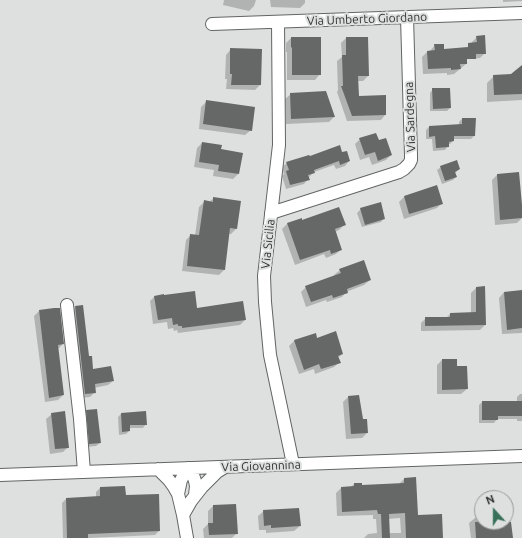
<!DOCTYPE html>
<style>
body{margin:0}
#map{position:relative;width:522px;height:538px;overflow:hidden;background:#dde0df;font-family:Ubuntu,sans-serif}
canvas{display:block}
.north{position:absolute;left:474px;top:490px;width:40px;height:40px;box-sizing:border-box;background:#dde0df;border:1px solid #989a99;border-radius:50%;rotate:339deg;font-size:11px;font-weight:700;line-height:16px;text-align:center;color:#303131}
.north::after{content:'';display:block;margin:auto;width:14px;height:18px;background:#37715a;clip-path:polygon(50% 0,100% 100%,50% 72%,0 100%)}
</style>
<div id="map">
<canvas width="522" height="538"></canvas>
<div class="north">N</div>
</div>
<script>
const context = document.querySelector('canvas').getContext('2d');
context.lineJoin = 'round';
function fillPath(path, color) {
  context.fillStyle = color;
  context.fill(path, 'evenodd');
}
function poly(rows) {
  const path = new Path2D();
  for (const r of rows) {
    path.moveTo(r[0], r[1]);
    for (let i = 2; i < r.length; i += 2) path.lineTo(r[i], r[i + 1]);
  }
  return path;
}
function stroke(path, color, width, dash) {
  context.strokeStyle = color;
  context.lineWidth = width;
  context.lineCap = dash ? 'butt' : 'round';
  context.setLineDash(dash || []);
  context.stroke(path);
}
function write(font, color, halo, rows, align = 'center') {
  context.font = font + ' Ubuntu,sans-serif';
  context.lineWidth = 4;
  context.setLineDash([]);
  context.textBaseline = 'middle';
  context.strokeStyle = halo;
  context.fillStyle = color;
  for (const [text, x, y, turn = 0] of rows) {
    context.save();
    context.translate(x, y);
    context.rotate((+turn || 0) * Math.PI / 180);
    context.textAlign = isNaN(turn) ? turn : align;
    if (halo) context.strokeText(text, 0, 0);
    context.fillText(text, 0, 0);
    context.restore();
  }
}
const shadow = poly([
 [224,0,256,0,254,6,249,11,223,5],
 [270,0,305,0,305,3,300,8,271,7],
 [503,0,522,0,522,1,503,2],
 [477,37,485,53,480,58,469,59,472,45,472,42],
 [291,38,320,74,315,80,287,80,287,52,286,52,286,43],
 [346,38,368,76,363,81,358,81,358,97,385,115,381,120,347,121,337,92,338,90,337,61,342,57,341,43],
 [435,45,443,50,466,64,454,74,447,75,447,73,423,74,422,57,427,52,430,51],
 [231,49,260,85,255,90,226,89,227,79,225,79,226,55],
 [522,70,522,100,487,102,487,83,494,76,512,75],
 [433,89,450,108,447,111,430,111,430,93],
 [325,92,334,117,329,122,286,124,285,99,291,94],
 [207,101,251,130,245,135,199,129,201,107],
 [462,119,474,136,471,139,453,139,453,141,450,144,448,144,448,146,445,150,433,151,432,139,426,139,426,130,429,127,459,125,459,122],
 [360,139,378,142,391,155,386,160,372,165,369,157,360,160,355,144],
 [202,143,239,173,233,179,213,176,214,170,194,167,197,148],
 [342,154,349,161,345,166,336,169,334,165,314,172,308,178,308,179,304,184,286,189,282,176,284,174,282,167,287,163,309,157],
 [441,167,459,169,455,173,456,177,453,180,442,184,437,170],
 [518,173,522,218,517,223,495,225,492,180,497,175],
 [437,187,442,203,437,208,404,219,399,202,404,197],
 [214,198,236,229,231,234,228,234,224,270,219,275,182,271,186,240,191,235,195,236,199,207,205,201,209,202],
 [361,209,384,218,381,222,362,227,357,213],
 [302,221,344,225,339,230,335,232,341,249,336,254,326,258,324,254,295,265,282,229,287,224],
 [340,270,370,280,364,285,346,292,342,297,327,302,326,300,306,307,301,292,306,287,335,276,334,275],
 [476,288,485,325,480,330,421,331,421,323,426,318,446,318,450,314,471,313,471,293],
 [522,291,522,333,502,334,499,298,504,292],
 [155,296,197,309,245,320,240,325,178,333,177,330,174,331,173,328,168,329,167,322,153,324,150,301],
 [75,307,92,371,113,381,108,385,94,388,95,392,90,397,80,398,70,312],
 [39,311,63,344,58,349,63,395,58,400,45,402,34,316],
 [315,334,317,339,342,354,338,358,340,362,334,367,315,374,314,369,299,374,289,346,294,341],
 [442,360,456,367,467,389,461,394,437,394,437,365],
 [520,394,522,394,522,421,517,421,517,419,497,419,494,423,479,423,479,405,482,402,517,402,517,397],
 [348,397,367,433,362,438,346,439,343,402],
 [87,410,100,443,96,446,86,447,84,414],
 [52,414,68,447,63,452,50,454,46,419],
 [121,414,146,424,143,428,129,428,129,431,126,434,119,435,118,417],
 [404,479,417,516,442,538,364,538,368,534,377,533,376,519,373,519,373,515,337,516,336,493,341,488,351,487,354,484,361,484,361,486,399,484],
 [400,518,401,533,389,533,388,519],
 [100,488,125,496,159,531,155,535,89,538,63,538,62,503,66,499,96,498,96,492],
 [236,505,237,533,232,538,204,538,203,529,208,524,208,511,213,506],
 [264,511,300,526,294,531,266,533,266,530,259,530,258,516],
 [506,515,510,515,511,538,471,538,469,523,475,518,482,517,482,522,506,522]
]);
const building = poly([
 [485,35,486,54,476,54,476,59,467,59,467,64,460,64,461,69,451,70,451,68,428,69,427,51,435,50,434,44,444,44,444,49,468,47,468,43,477,42,476,36],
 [291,37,321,37,321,75,292,75,292,47,291,48],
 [346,37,368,37,369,76,358,76,359,96,386,95,386,115,352,116,341,86,343,86,342,55,346,55],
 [230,48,262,49,261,85,231,85,232,74,230,74],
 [522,65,522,94,494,95,493,75,511,74],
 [432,88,450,88,451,108,433,109],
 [326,91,335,117,291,119,290,93],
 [206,100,255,107,252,131,203,124],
 [462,118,476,118,475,136,454,136,454,141,449,142,449,147,436,148,435,136,429,137,429,126,462,124],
 [376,133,379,140,386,138,392,155,378,161,375,152,365,155,359,138],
 [202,142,222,145,221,149,243,153,239,174,218,171,219,165,199,162],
 [340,145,342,152,347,151,350,161,340,165,339,161,314,170,315,173,308,175,310,180,290,185,286,171,289,170,286,162,309,155,310,156],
 [457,160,460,169,455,172,457,177,445,181,440,166],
 [519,172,522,205,522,218,500,220,497,174],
 [437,185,443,204,409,214,404,196],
 [213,197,241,201,237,229,230,228,225,270,187,266,190,234,199,235,204,200,213,202],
 [381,202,385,219,365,225,360,208],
 [339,207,346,225,335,229,342,250,331,254,330,250,300,260,287,223,302,218,302,220],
 [364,260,371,280,347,289,348,293,333,298,332,295,311,302,305,286,341,273,339,269],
 [485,286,486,325,425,326,425,317,450,317,450,313,476,312,476,287],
 [522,290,522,328,507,330,504,292],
 [195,291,197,308,243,301,246,320,182,328,182,326,178,326,178,324,173,325,172,318,158,320,154,296,164,294,164,295],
 [83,305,89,356,92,356,93,369,111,366,114,381,95,384,96,393,85,394,75,306],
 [54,308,60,308,64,344,58,345,64,395,49,398,39,310],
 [336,331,343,354,338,356,341,363,321,369,319,364,304,370,294,340,316,333,317,338],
 [442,359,457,359,457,366,467,366,468,389,442,390],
 [359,395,363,419,367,419,368,433,351,434,348,396],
 [482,401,522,401,522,416,498,416,498,420,482,420],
 [97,409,101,443,89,444,86,410],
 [65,411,69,448,55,449,51,413],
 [146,411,147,425,130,425,130,431,122,432,121,413],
 [416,477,418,515,442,514,443,538,406,538,405,513,389,514,390,538,382,538,381,514,378,514,377,510,342,512,341,487,354,486,354,483,362,483,362,485,404,483,404,478],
 [125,486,126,495,159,494,160,531,88,534,88,538,67,538,66,498,100,496,100,487],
 [236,504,238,534,209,535,208,523,213,523,213,505],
 [299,508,301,526,271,528,271,525,264,526,263,510],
 [475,522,511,522,513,538,476,538]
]);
const minor = poly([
 [278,22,279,145,264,276,265,302,270,355,293,464],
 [212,24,522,13],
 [271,213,399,172,404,169,409,164,411,160,411,155,407,17],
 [67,305,80,419,84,472],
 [158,469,169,480,174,487,178,494,183,515,187,538],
 [0,475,522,456],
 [178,494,181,480,188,468,193,475,195,481,196,486,195,495],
 [183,515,191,501,202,487,217,472,225,467]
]);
const streetNames = [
 ["Via Umberto Giordano",367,19,-2],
 ["Via Sardegna",410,117,-92],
 ["Via Sicilia",268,244,-84],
 ["Via Giovannina",261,466,-2]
];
fillPath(shadow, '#0003');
fillPath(building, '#656866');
stroke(minor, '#626563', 14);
stroke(minor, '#fff', 12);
write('12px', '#303131', '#dde0df', streetNames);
</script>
